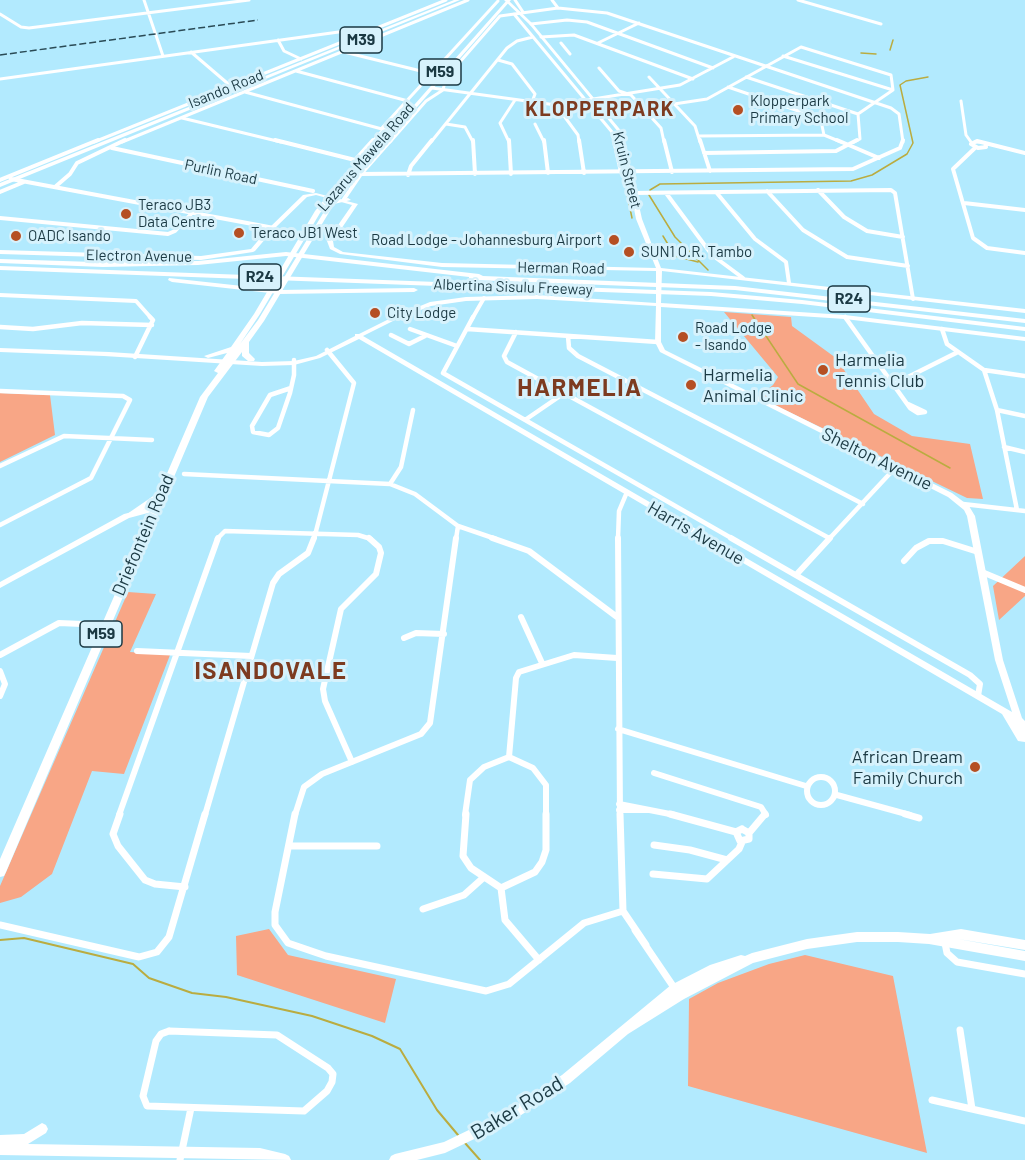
<!DOCTYPE html>
<style>
body{margin:0}
canvas{display:block;background:#b2eafe}
</style>
<canvas width="1025" height="1160"></canvas>
<script>
const context = document.querySelector('canvas').getContext('2d');
context.lineJoin = 'round';
function fillPath(path, color) {
  context.fillStyle = color;
  context.fill(path, 'evenodd');
}
function poly(rows) {
  const path = new Path2D();
  for (const r of rows) {
    if (r.length === 3) {
      path.moveTo(r[0] + r[2], r[1]);
      path.arc(r[0], r[1], r[2], 0, 2 * Math.PI);
      continue;
    }
    path.moveTo(r[0], r[1]);
    for (let i = 2; i < r.length; i += 2) path.lineTo(r[i], r[i + 1]);
  }
  return path;
}
function stroke(path, color, width, dash) {
  context.strokeStyle = color;
  context.lineWidth = width;
  context.lineCap = dash ? 'butt' : 'round';
  context.setLineDash(dash || []);
  context.stroke(path);
}
function write(font, color, halo, rows, align = 'center') {
  context.font = font + ' Barlow,sans-serif';
  context.lineWidth = 6;
  context.setLineDash([]);
  context.textBaseline = 'middle';
  context.strokeStyle = halo;
  context.fillStyle = color;
  for (const [text, x, y, turn = 0] of rows) {
    context.save();
    context.translate(x, y);
    context.rotate((+turn || 0) * Math.PI / 180);
    context.textAlign = isNaN(turn) ? turn : align;
    if (halo) context.strokeText(text, 0, 0);
    context.fillText(text, 0, 0);
    context.restore();
  }
}
const green = poly([
 [724,312,791,317,792,326,836,358,874,414,912,436,970,444,983,499,967,498,758,397,773,385,778,377],
 [0,393,50,395,55,435,0,462],
 [1025,556,1025,596,999,620,993,586],
 [128,592,156,594,130,652,170,655,124,774,92,771,52,874,21,897,0,903,0,886],
 [269,929,288,955,396,979,385,1023,237,975,236,936],
 [805,955,893,976,927,1153,688,1086,689,999,718,983,769,964]
]);
const streamFar1 = poly([
 [890,50,893,40],
 [861,53,876,54],
 [650,190,660,184,851,181,872,175,907,154,913,143,900,85,906,81,928,77],
 [627,194,632,218],
 [649,195,675,237,708,270],
 [663,236,675,256,698,262],
 [752,315,798,384,950,468]
]);
const stream = poly([
 [0,940,24,938,133,964,149,978,192,993,226,997,312,1016,372,1036,400,1049,437,1110,458,1135],
 [465,1143,480,1160]
]);
const streetFar4 = poly([
 [144,0,163,56],
 [515,0,523,12],
 [552,0,558,8],
 [798,0,881,24],
 [0,14,21,27,29,28,249,0],
 [514,14,612,132,614,142],
 [531,24,567,20,587,22,713,68],
 [541,37,574,35,693,79],
 [278,40,284,51,301,59],
 [561,43,570,54],
 [598,43,639,23],
 [191,52,233,88],
 [344,52,433,74],
 [783,56,893,90],
 [498,60,512,64,535,94,532,102],
 [599,68,619,91,631,95,661,128,664,142],
 [296,71,408,101],
 [649,77,695,126,700,142],
 [746,77,858,114],
 [0,79,353,30,364,32],
 [728,87,816,117,821,121,824,135,841,142],
 [432,88,556,105,680,85,733,57],
 [245,92,393,132],
 [961,101,966,135,971,142],
 [674,104,707,99,801,47,891,75,893,90,858,114],
 [556,105,578,135,579,142],
 [182,118,281,142],
 [446,124,465,127,473,142],
 [535,124,544,142],
 [381,129,498,1],
 [699,136,824,135],
 [94,142,446,0],
 [122,142,468,0],
 [372,142,383,130],
 [390,142,426,101,443,90,446,78,500,16,558,8,607,13,891,108,899,114,903,142],
 [431,142,507,48,517,41,533,37],
 [509,142,500,123,515,100],
 [854,142,860,139,858,114],
 [975,142,981,142]
]);
const streetFar3 = poly([
 [275,140,355,160,373,140],
 [473,140,475,174],
 [509,140,511,174],
 [544,140,548,173],
 [579,140,584,173],
 [614,140,621,172],
 [664,140,672,172],
 [700,140,710,171],
 [837,140,879,158],
 [977,141,985,143,986,147,978,148,971,144,977,141],
 [985,143,1025,153],
 [976,147,953,169,973,238,987,248,1025,253],
 [112,148,313,191],
 [704,153,836,151,857,140],
 [361,174,391,140],
 [361,174,853,169,900,148,903,140],
 [408,175,411,166,432,140],
 [11,179,274,228],
 [0,180,98,140],
 [55,187,70,174,77,163,125,140],
 [818,190,844,217,867,231,903,237],
 [767,191,803,230,847,257,908,266],
 [0,192,24,182],
 [716,192,755,239,786,262,789,283],
 [633,193,891,190,895,193,913,299],
 [666,193,712,255,743,278],
 [344,199,361,174],
 [964,203,1025,210],
 [0,218,168,234,175,231,192,213],
 [0,295,136,301,152,319],
 [472,319,484,298]
]);
const streetFar2 = poly([
 [473,317,443,373,733,539],
 [845,317,910,408,918,413,925,412,908,404],
 [0,327,33,329,82,323,152,325],
 [410,329,457,346],
 [467,329,658,342],
 [942,329,947,344,984,370,997,410,1017,510],
 [516,332,504,356,507,362,829,538],
 [391,335,409,344,425,336],
 [568,336,569,348,578,356,863,504],
 [135,357,153,320,150,317],
 [984,370,1025,376],
 [892,385,958,352],
 [291,388,270,395,252,426,253,432,269,435,278,428,290,393,294,375,294,360],
 [0,391,123,396,130,400,91,478,0,525],
 [997,410,1025,416],
 [525,420,563,394],
 [1004,447,1025,452],
 [0,466,64,436,152,440],
 [184,474,390,484,415,494,458,526,456,539],
 [390,484,401,467,413,410],
 [963,504,1025,511],
 [458,526,496,539],
 [217,539,225,531,358,535,371,539],
 [314,539,354,383,327,350],
 [618,539,619,511,627,492],
 [829,539,895,468]
]);
const streetFar1 = poly([
 [492,538,529,551,617,617],
 [618,538,620,815],
 [731,538,970,675,980,684,978,696],
 [904,561,916,548,929,541,943,541,978,552],
 [982,572,1025,590],
 [796,575,830,538],
 [521,617,542,663],
 [404,638,416,633,444,634],
 [137,651,251,656],
 [0,655,59,623,105,625],
 [0,671,5,684,0,696],
 [618,729,806,786],
 [509,757,516,678,519,672,574,655,617,658],
 [509,757,533,768,546,785,546,815],
 [352,762,325,701,323,689,341,609,376,574,381,553,379,547,369,538],
 [654,773,761,807,766,815],
 [821,791,14],
 [837,795,910,815],
 [619,804,675,815],
 [619,810,649,810],
 [119,815,218,538],
 [205,815,273,583,279,574,308,553,314,538],
 [295,815,304,787,322,774,421,734,430,723,456,538],
 [465,815,470,780,484,767,509,757]
]);
const street = poly([
 [120,814,113,834,118,846,145,880,155,884,185,887],
 [295,814,275,912,275,925,288,943,326,956,486,991,509,984,584,923,623,911],
 [466,814,463,856,471,868,501,888],
 [620,814,623,911,646,945],
 [670,814,736,832],
 [905,814,919,818],
 [742,829,749,833,749,839,740,841,736,832,742,829],
 [749,833,765,814],
 [654,845,690,850,727,860],
 [289,846,377,846],
 [653,874,707,879,739,849,742,842],
 [501,888,535,872,542,862,546,850,546,814],
 [501,888,505,920,539,960],
 [423,909,464,895,483,878],
 [0,925,139,957,157,952,169,937,205,814],
 [635,930,675,989],
 [945,943,947,953,957,962,1025,974],
 [960,1030,972,1109],
 [169,1031,277,1035,328,1068,333,1074,332,1082,327,1091,304,1111,147,1106,143,1096,156,1041,161,1034,169,1031],
 [932,1100,1025,1121],
 [180,1160,191,1108]
]);
const secondary = poly([
 [504,0,508,0,532,23,623,133,642,219,661,268,1025,309,1025,313,662,271,661,303,845,315,1025,337,1025,341,845,319,661,307,661,342,665,350,952,493,969,506,975,516,1003,660,1022,718,1025,721,1025,742,1018,741,1002,714,359,339,320,358,294,365,262,366,104,356,0,352,0,348,109,352,262,362,294,361,316,356,355,336,355,334,359,334,391,318,430,302,466,297,537,295,656,303,656,271,442,267,340,254,330,249,327,241,352,205,316,195,307,197,273,230,255,251,253,252,201,260,0,254,0,250,201,256,251,249,267,230,303,195,316,193,358,204,333,241,334,247,343,252,442,263,656,268,636,219,619,133,530,25,504,0],
 [537,299,656,306,655,342,660,352,948,497,964,510,967,516,995,660,1012,712,363,336,395,320,431,306,466,301,537,299],
 [157,506,161,508,159,510,129,518,0,588,0,582,124,514,157,506],
 [961,929,1025,940,1025,950,958,939,1025,951,1025,961,929,944,898,942,857,942,807,949,753,963,684,999,628,1034,570,1083,512,1121,445,1153,417,1160,389,1160,391,1156,395,1154,444,1142,504,1113,562,1075,671,985,710,965,741,955,745,956,752,953,807,939,857,932,898,932,930,934,961,929],
 [42,1123,46,1125,48,1129,46,1133,28,1144,260,1148,285,1154,289,1156,291,1160,0,1155,0,1135,24,1134,42,1123]
]);
const primary = poly([
 [454,0,460,0,0,187,0,183,454,0],
 [507,0,511,0,338,197,337,200,348,198,351,200,334,204,264,321,249,342,249,353,255,359,254,361,248,361,242,356,242,352,208,397,6,872,4,876,0,877,0,859,155,502,134,516,131,517,127,514,159,492,200,397,218,373,214,371,227,353,208,358,204,356,231,347,254,314,315,211,337,184,341,184,342,185,338,191,507,0],
 [333,197,258,320,240,344,260,314,320,213,333,197]
]);
const highway = poly([
 [286,252,479,274,483,276,735,286,1025,319,1025,323,735,290,472,280,469,280,469,277,286,256,198,265,103,267,0,263,0,259,94,262,198,261,286,252],
 [0,266,711,292,802,300,1025,327,1025,331,802,304,711,296,0,270,0,266],
 [169,278,279,290,414,288,418,290,414,292,279,294,172,282,168,280,169,278]
]);
const rail = poly([
 [0,55,258,20]
]);
const markers = [
 [738,110,6,"#b54f23"],
 [126,214,6,"#b54f23"],
 [239,233,6,"#b54f23"],
 [16,236,6,"#b54f23"],
 [614,240,6,"#b54f23"],
 [629,252,6,"#b54f23"],
 [375,313,6,"#b54f23"],
 [683,337,6,"#b54f23"],
 [823,370,6,"#b54f23"],
 [691,385,6,"#b54f23"],
 [975,767,6,"#b54f23"]
];
const farStreetnames = [
 ["Isando Road",226,89,-22],
 ["Lazarus Mawela Road",366,157,-49],
 ["Kruin Street",627,170,76],
 ["Purlin Road",221,172,12],
 ["Electron Avenue",139,256,1],
 ["Herman Road",561,268,1],
 ["Albertina Sisulu Freeway",513,287,2]
];
const farPoinames = [
 ["Klopperpark",750,101],
 ["Primary School",750,118],
 ["Teraco JB3",138,205],
 ["Data Centre",138,222],
 ["Teraco JB1 West",251,233],
 ["OADC Isando",28,236],
 ["Road Lodge - Johannesburg Airport",602,240,"right"],
 ["SUN1 O.R. Tambo",641,252],
 ["City Lodge",387,313],
 ["Road Lodge",695,328],
 ["- Isando",695,345]
];
const shields = [
 [361,40,42],
 [440,72,42],
 [260,277,42],
 [849,299,42],
 [101,634,42]
];
const shieldNames = [
 ["M39",361,40],
 ["M59",440,72],
 ["R24",260,277],
 ["R24",849,299],
 ["M59",101,634]
];
const poiNames = [
 ["Harmelia",835,360],
 ["Tennis Club",835,381],
 ["Harmelia",703,375],
 ["Animal Clinic",703,396],
 ["African Dream",963,757,"right"],
 ["Family Church",963,778,"right"]
];
const streetNames = [
 ["Shelton Avenue",877,459,26],
 ["Harris Avenue",696,533,30],
 ["Driefontein Road",143,535,-67]
];
const farDistrictnames = [
 ["KLOPPERPARK",600,109]
];
const nearStreetnames = [
 ["Baker Road",517,1108,-31]
];
const districtNames = [
 ["HARMELIA",580,388],
 ["ISANDOVALE",271,671]
];
fillPath(green, '#f8a686');
stroke(streamFar1, '#baac40', 1.5);
stroke(stream, '#baac40', 2);
stroke(streetFar4, '#fff', 3);
stroke(streetFar3, '#fff', 4);
stroke(streetFar2, '#fff', 4.5);
stroke(streetFar1, '#fff', 6);
stroke(street, '#fff', 7);
fillPath(secondary, '#fff');
fillPath(primary, '#fff');
fillPath(highway, '#fff');
stroke(rail, '#2a4b56', 1.5, [7, 3]);
for (const [x, y, r, color] of markers) {
  const dot = new Path2D();
  dot.arc(x, y, r, 0, 2 * Math.PI);
  context.fillStyle = color;
  context.fill(dot);
  stroke(dot, '#d7f2fc', 2);
}
write('15px', '#1b3943', '#d7f2fc', farStreetnames);
write('15px', '#1b3943', '#d7f2fc', farPoinames, 'left');
for (const [x, y, w] of shields) {
  const box = new Path2D();
  box.roundRect(x - w / 2, y - 13, w, 26, 4.5);
  context.fillStyle = '#d7f2fc';
  context.fill(box);
  stroke(box, '#1b3943', 1.5);
}
write('bold 16px', '#1b3943', null, shieldNames);
write('18px', '#1b3943', '#d7f2fc', poiNames, 'left');
write('18px', '#1b3943', '#d7f2fc', streetNames);
context.letterSpacing = '1.5px';
write('bold 20px', '#7d3b20', '#d7f2fc', farDistrictnames);
context.letterSpacing = '0px';
write('21px', '#1b3943', '#d7f2fc', nearStreetnames);
context.letterSpacing = '1.5px';
write('bold 24px', '#7d3b20', '#d7f2fc', districtNames);
context.letterSpacing = '0px';
</script>
